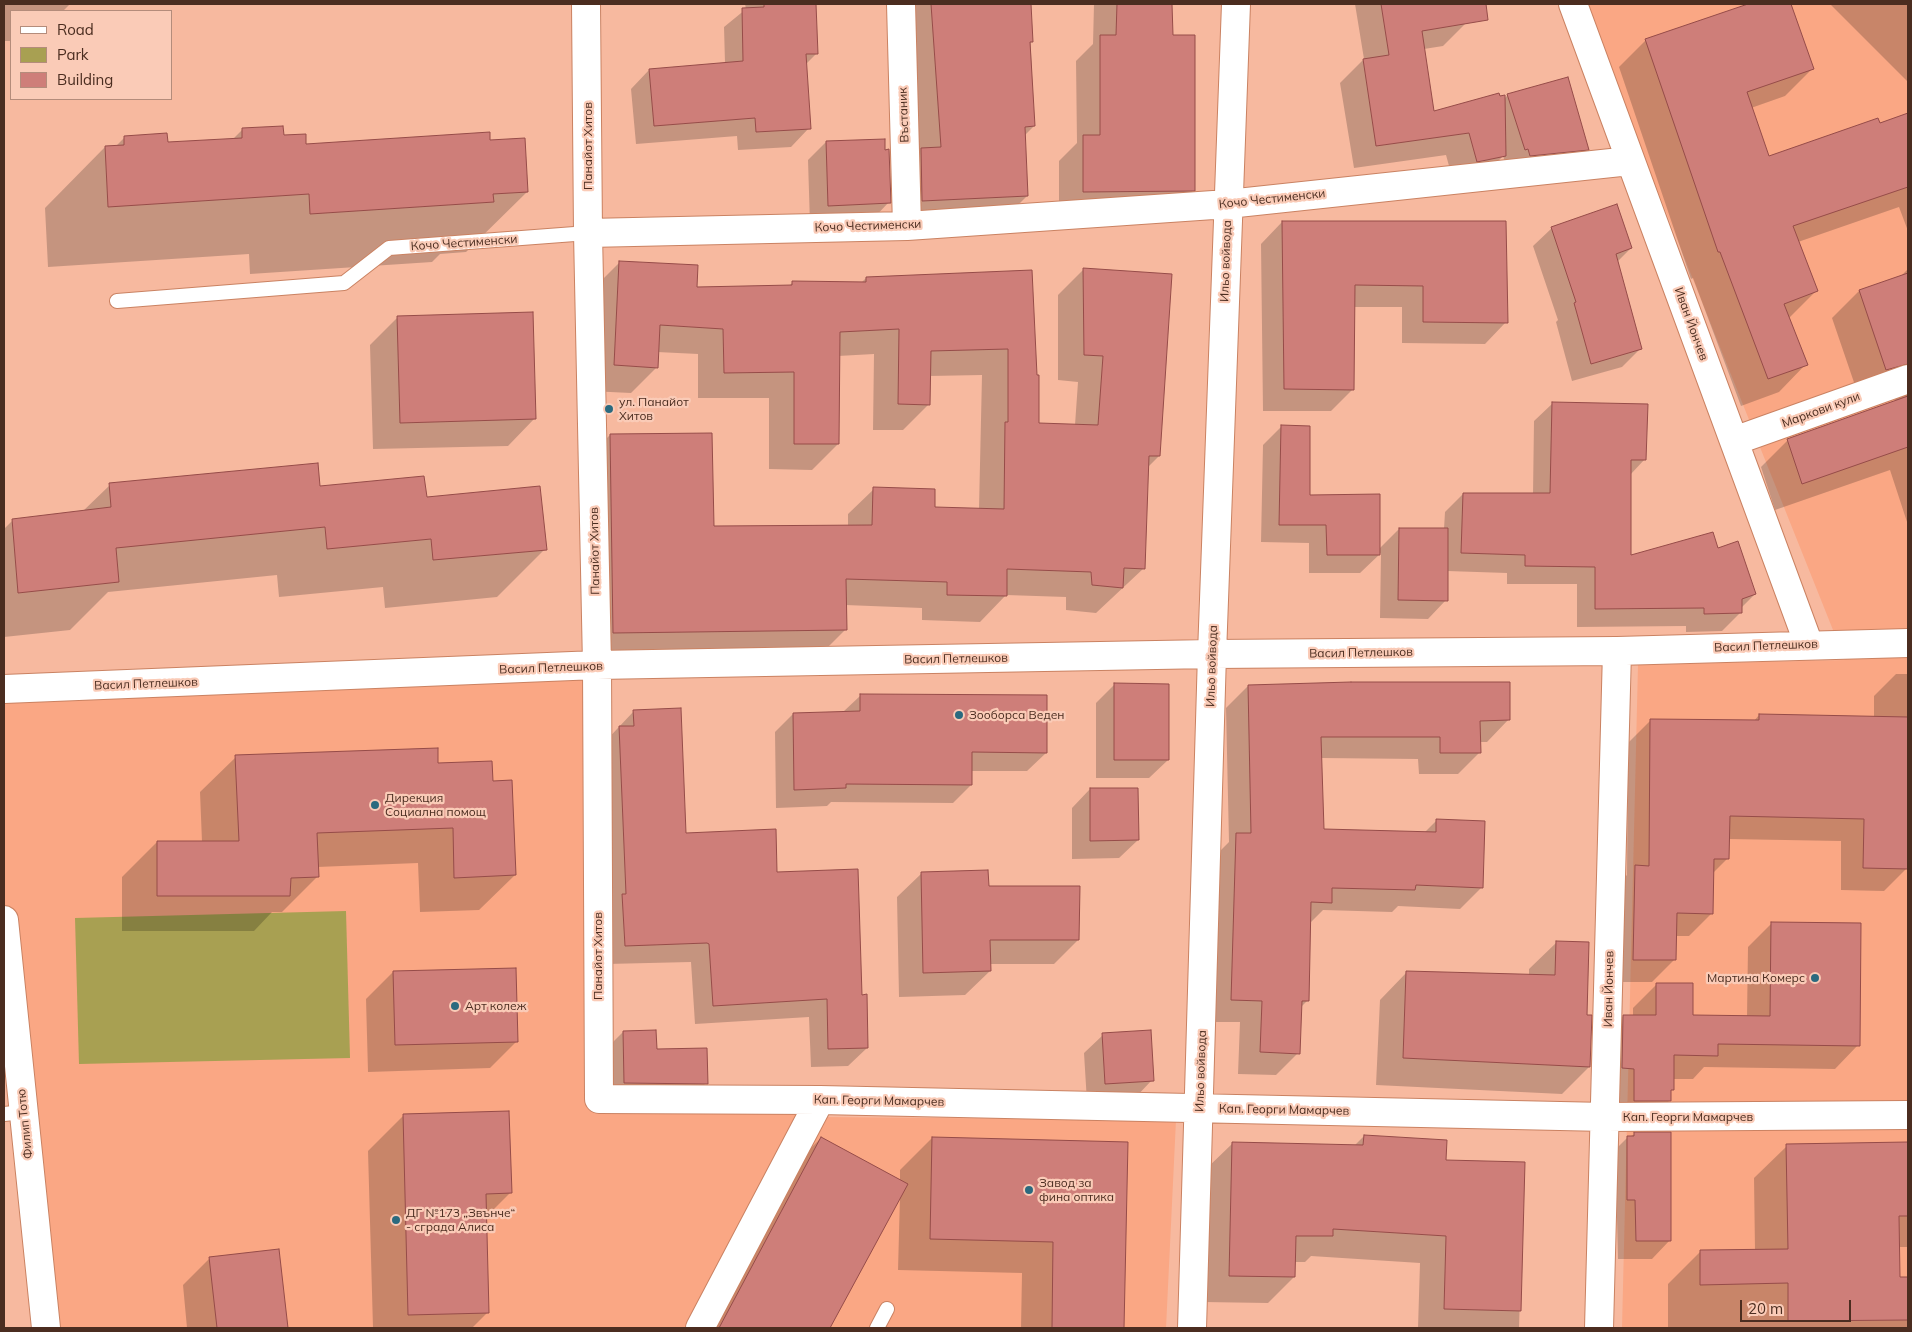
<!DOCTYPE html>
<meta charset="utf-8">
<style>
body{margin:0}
#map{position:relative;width:1912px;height:1332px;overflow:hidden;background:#f7b99f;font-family:Mulish,sans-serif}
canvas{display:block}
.frame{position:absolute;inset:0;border:5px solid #4b2d20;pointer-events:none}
.legend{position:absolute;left:10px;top:10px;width:162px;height:90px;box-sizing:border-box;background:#facbb7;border:1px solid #b48c7b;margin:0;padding:6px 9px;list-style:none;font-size:15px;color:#4b2d20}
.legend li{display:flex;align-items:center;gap:10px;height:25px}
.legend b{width:25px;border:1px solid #b48c7b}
.scale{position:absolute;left:1740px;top:1300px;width:111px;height:22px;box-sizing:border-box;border:2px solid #4b2d20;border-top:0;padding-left:6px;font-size:15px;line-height:18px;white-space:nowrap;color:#4b2d20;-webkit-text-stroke:4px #facbb7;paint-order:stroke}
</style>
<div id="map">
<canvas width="1912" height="1332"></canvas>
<div class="frame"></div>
<ul class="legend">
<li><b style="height:6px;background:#fff"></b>Road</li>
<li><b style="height:14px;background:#a8a052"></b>Park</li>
<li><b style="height:14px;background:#ce7e79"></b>Building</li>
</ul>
<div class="scale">20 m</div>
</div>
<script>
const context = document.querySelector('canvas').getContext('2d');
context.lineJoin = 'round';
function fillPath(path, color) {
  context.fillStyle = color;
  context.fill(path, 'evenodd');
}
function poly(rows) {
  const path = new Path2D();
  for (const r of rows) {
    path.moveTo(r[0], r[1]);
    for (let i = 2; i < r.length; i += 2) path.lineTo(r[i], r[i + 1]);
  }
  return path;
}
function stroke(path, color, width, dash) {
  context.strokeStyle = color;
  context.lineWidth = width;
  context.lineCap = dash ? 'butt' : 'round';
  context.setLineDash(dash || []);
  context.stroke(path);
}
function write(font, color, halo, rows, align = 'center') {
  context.font = font + ' Mulish,sans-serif';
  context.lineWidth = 4.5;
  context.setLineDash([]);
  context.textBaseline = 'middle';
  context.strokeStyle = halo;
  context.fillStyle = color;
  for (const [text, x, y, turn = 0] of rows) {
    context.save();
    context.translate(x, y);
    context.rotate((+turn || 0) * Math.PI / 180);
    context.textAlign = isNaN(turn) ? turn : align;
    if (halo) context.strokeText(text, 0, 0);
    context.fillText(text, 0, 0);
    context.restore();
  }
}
const built = poly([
 [1583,4,1908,4,1908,1328,1622,1328,1638,665,1845,660],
 [597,665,599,1099,820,1100,700,1328,46,1328,4,920,4,689],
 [819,1117,1176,1120,1166,1328,711,1328]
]);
const green = poly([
 [346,911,350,1058,79,1064,75,918]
]);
const shadow = poly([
 [4,4,70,4,63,11,11,11,11,41,4,41],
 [745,4,815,4,817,53,805,65,809,128,791,147,738,150,737,136,636,144,631,89,649,70,725,63,724,27,746,9],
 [906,4,1029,4,1034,126,1024,136,1027,196,1002,221,897,226],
 [1094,4,1171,4,1171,36,1194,190,1169,214,1059,216,1059,161,1077,143,1076,61,1093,44],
 [1355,4,1463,4,1466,23,1443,46,1424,49,1433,112,1504,99,1507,96,1567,79,1587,149,1569,168,1507,168,1503,156,1482,178,1454,184,1446,155,1354,168,1340,83,1364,59],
 [1751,4,1790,4,1812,69,1785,96,1751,108,1768,158,1908,114,1908,231,1899,207,1798,242,1816,291,1789,318,1806,364,1779,392,1741,406,1693,278,1691,279,1619,67,1646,40],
 [1830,4,1908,4,1908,82],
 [242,130,283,136,305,145,488,141,527,192,466,252,440,254,432,262,250,274,249,254,48,267,45,208,105,147,115,147,124,138,166,144,232,140],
 [826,142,889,202,871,221,810,224,808,160],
 [1282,222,1506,322,1485,344,1402,343,1402,307,1353,307,1353,389,1331,411,1263,411,1261,244],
 [1552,228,1631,248,1617,262,1640,349,1622,367,1572,381,1556,322,1558,320,1533,246],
 [620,262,696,288,788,287,792,283,861,283,866,278,1031,272,1038,424,1075,425,1078,382,1058,380,1058,295,1084,269,1159,456,1148,467,1144,568,1096,613,1066,610,1066,597,1006,595,980,622,922,620,922,608,845,605,846,629,820,655,588,658,584,461,610,435,713,527,848,526,848,514,874,489,933,508,979,509,982,375,929,376,929,404,903,430,873,430,874,354,838,356,838,444,812,470,769,469,769,398,698,398,698,354,657,352,657,367,631,393,589,391,594,288],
 [1908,269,1908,525,1890,470,1775,510,1761,467,1788,440,1896,401,1891,395,1859,397,1832,318,1859,291,1900,277],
 [397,318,535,418,508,446,373,449,370,345],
 [1553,403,1645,459,1630,475,1630,556,1718,550,1755,594,1741,608,1740,613,1722,631,1686,632,1686,626,1577,627,1577,584,1507,584,1507,573,1447,571,1446,600,1428,619,1380,618,1381,553,1360,573,1309,573,1309,543,1261,542,1263,445,1281,427,1308,496,1379,549,1399,529,1444,529,1445,512,1463,494,1533,494,1534,421],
 [110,485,319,487,425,498,545,549,497,597,385,608,383,587,279,597,277,575,108,592,70,630,4,637,4,529,13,520,82,512],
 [1896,674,1908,674,1907,868,1884,891,1841,890,1841,841,1728,839,1728,858,1712,874,1712,913,1689,936,1675,936,1675,959,1652,982,1611,982,1613,889,1627,875,1628,743,1651,720,1754,721,1759,715,1874,718,1874,696],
 [1114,685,1168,760,1149,778,1096,778,1096,703],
 [1248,686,1509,719,1487,742,1480,742,1480,752,1458,774,1419,774,1418,759,1321,758,1322,830,1424,833,1437,820,1482,887,1460,909,1398,906,1392,912,1323,910,1309,924,1308,1000,1300,1008,1298,1053,1276,1075,1238,1074,1240,1022,1210,1022,1215,856,1229,842,1226,708],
 [860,696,1046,753,1027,771,971,771,971,785,953,803,831,802,827,806,776,808,775,732,793,714,843,712],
 [634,711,685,834,861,996,867,1048,848,1066,811,1067,809,1017,695,1024,691,962,607,964,601,746],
 [236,757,437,764,492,782,515,875,479,910,420,912,418,863,317,867,317,877,282,912,272,912,254,931,122,931,122,877,157,842,202,842,200,792],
 [1090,789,1138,840,1119,858,1072,859,1072,808],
 [922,873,988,887,1078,940,1054,964,989,964,990,971,965,995,899,997,897,897],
 [1772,923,1858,1045,1835,1069,1704,1067,1693,1079,1672,1079,1670,1100,1646,1124,1611,1124,1600,1040,1623,1016,1633,1016,1633,1008,1657,984,1691,1017,1747,1017,1748,947],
 [1557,942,1585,1016,1589,1067,1562,1094,1376,1085,1380,1000,1407,972,1529,976,1529,969],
 [393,972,517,1041,490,1068,368,1072,366,999],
 [623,1032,656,1050,706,1083,688,1102,606,1101,605,1050],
 [1103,1035,1152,1080,1134,1099,1087,1102,1084,1053],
 [403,1116,510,1193,485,1218,488,1312,472,1328,373,1328,368,1151],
 [1635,1134,1670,1240,1652,1259,1618,1259,1617,1218,1609,1218,1609,1156,1627,1138],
 [1364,1136,1445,1161,1524,1163,1519,1328,1418,1328,1420,1263,1311,1256,1305,1262,1294,1262,1294,1277,1268,1303,1203,1302,1206,1169,1233,1143,1354,1146],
 [821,1138,900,1181,900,1170,932,1138,1127,1143,1123,1328,1021,1328,1022,1273,898,1270,900,1196,829,1328,705,1328,789,1170],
 [1908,1143,1908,1247,1899,1247,1899,1278,1908,1278,1908,1328,1668,1328,1668,1284,1700,1252,1755,1251,1754,1178,1787,1146],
 [278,1251,287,1328,187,1328,183,1285,210,1258]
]);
const building = poly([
 [764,4,816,4,818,54,806,54,811,129,756,132,755,118,654,126,649,69,743,61,742,8,764,7,764,4],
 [931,4,1031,4,1033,42,1030,42,1035,126,1025,127,1028,196,922,201,921,148,941,147,931,4],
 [1117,4,1172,4,1173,35,1195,35,1195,191,1083,192,1083,135,1100,135,1100,35,1116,35,1117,4],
 [1381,4,1486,4,1488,20,1422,31,1434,111,1499,93,1500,96,1505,95,1506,156,1477,162,1469,133,1376,146,1363,59,1389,55,1381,4],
 [1748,4,1791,4,1814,69,1747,92,1769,156,1878,118,1880,123,1908,113,1908,187,1793,226,1818,291,1784,304,1808,365,1768,379,1720,252,1718,252,1645,39,1748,4],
 [1568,77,1589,150,1530,156,1528,149,1525,150,1507,94,1568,77],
 [283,126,284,135,306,134,306,144,490,132,490,140,525,138,528,192,493,194,494,202,310,214,309,194,108,207,105,146,124,145,124,136,167,133,168,142,242,138,242,128,283,126],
 [885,139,885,150,889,149,891,203,828,206,826,141,885,139],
 [1617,204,1632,248,1616,254,1642,349,1591,364,1574,303,1576,302,1551,227,1617,204],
 [1282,221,1506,221,1508,323,1423,322,1423,286,1355,285,1354,390,1284,389,1282,221],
 [619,261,698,265,697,287,792,285,792,281,866,282,866,277,1032,270,1037,375,1039,375,1039,423,1098,425,1103,356,1084,355,1083,268,1172,274,1160,456,1149,456,1145,569,1124,568,1123,588,1092,585,1091,572,1007,569,1007,596,947,595,947,582,846,579,847,630,613,633,610,434,712,433,714,526,872,525,873,487,935,489,935,507,1004,509,1005,422,1008,422,1008,349,931,351,930,405,898,404,899,329,840,332,839,444,794,444,794,372,724,373,723,329,660,325,658,368,614,365,619,261],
 [1908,273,1908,364,1886,370,1859,290,1908,273],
 [533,312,536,419,400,423,397,316,533,312],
 [1908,396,1908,447,1802,484,1787,439,1908,396],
 [1552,402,1648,404,1646,460,1631,460,1631,555,1713,532,1718,548,1738,541,1756,594,1742,599,1742,613,1704,614,1704,608,1595,609,1595,567,1525,566,1525,555,1461,553,1463,493,1550,493,1552,402],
 [1281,425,1310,426,1310,495,1380,494,1380,555,1327,555,1326,525,1279,525,1281,425],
 [318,463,320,486,424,476,427,497,540,486,547,550,433,560,431,539,327,549,325,527,116,548,119,582,18,593,12,519,111,507,109,483,318,463],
 [1399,528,1448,528,1448,601,1398,600,1399,528],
 [1351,682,1510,682,1510,720,1480,721,1481,753,1440,753,1440,737,1321,737,1324,829,1436,832,1436,819,1485,821,1483,888,1416,885,1415,890,1332,888,1332,903,1311,902,1309,1001,1302,1001,1300,1054,1260,1052,1262,1001,1231,1000,1236,833,1251,833,1248,685,1351,682],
 [1114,683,1169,684,1169,760,1114,760,1114,683],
 [860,694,1047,695,1047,753,972,752,972,785,846,784,846,788,794,790,793,713,860,711,860,694],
 [681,708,686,833,776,829,777,872,858,869,862,995,867,994,868,1048,828,1049,827,999,713,1006,709,944,707,943,625,946,622,894,626,894,619,726,634,726,633,710,681,708],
 [1759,714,1908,717,1908,869,1863,868,1864,819,1730,816,1729,859,1714,859,1713,914,1677,913,1676,960,1633,960,1635,865,1649,866,1650,719,1759,720,1759,714],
 [438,748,438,763,492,761,493,781,512,780,516,875,454,878,453,828,317,833,319,877,291,878,290,896,157,896,157,841,239,841,235,755,438,748],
 [1090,788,1138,788,1139,840,1090,841,1090,788],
 [988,870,989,886,1080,886,1079,940,990,940,991,971,923,973,921,872,988,870],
 [1771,922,1861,923,1860,1046,1718,1044,1718,1056,1674,1055,1674,1090,1671,1090,1671,1101,1634,1101,1634,1069,1622,1068,1623,1015,1656,1015,1656,983,1693,983,1693,1015,1770,1016,1771,922],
 [1556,941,1589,942,1587,1015,1592,1015,1590,1067,1403,1058,1406,971,1555,975,1556,941],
 [516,968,518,1042,395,1045,393,971,516,968],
 [656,1030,657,1049,707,1048,708,1084,624,1083,623,1031,656,1030],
 [1151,1030,1154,1081,1105,1084,1102,1033,1151,1030],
 [509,1111,512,1193,486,1194,489,1313,408,1315,403,1114,509,1111],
 [1634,1132,1671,1132,1671,1241,1636,1241,1635,1200,1627,1200,1627,1136,1634,1136,1634,1132],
 [1364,1135,1447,1140,1446,1160,1525,1162,1521,1311,1444,1309,1446,1236,1333,1229,1333,1236,1296,1236,1295,1277,1229,1276,1232,1142,1363,1145,1364,1135],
 [821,1137,908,1184,830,1328,719,1328,821,1137],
 [932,1137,1128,1142,1124,1328,1052,1328,1053,1242,930,1239,932,1137],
 [1908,1142,1908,1216,1899,1216,1900,1277,1908,1277,1908,1320,1788,1321,1788,1283,1700,1285,1700,1250,1788,1249,1786,1144,1908,1142],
 [279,1249,288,1328,217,1328,209,1257,279,1249]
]);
const service = poly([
 [117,301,344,283,389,248,588,233],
 [4,1114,24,1112],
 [877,1328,887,1309]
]);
const minor = poly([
 [586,4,588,233,597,665,599,1099,820,1100,1606,1117,1908,1115],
 [901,4,907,226],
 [1573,4,1809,645],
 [588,233,907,226,1228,204,1630,161],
 [1734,441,1908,379],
 [4,689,597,665,1212,654,1617,651,1908,643],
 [4,920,46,1328],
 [700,1328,820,1100],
 [1192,1328,1212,654,1236,4],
 [1599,1328,1617,651]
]);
const markers = [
 [609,409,5,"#2b6a7f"],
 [959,715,5,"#2b6a7f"],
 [375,805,5,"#2b6a7f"],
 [1815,978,5,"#2b6a7f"],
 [455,1006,5,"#2b6a7f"],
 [1029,1190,5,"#2b6a7f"],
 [396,1220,5,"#2b6a7f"]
];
const streetNames = [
 ["Въстаник",904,115,-92],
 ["Панайот Хитов",588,146,-90],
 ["Кочо Честименски",1272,199,-6],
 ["Кочо Честименски",868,226,-2],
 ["Кочо Честименски",464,243,-4],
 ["Ильо войвода",1226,261,-88],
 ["Иван Йончев",1691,324,70],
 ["Маркови кули",1821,410,-20],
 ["Панайот Хитов",595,551,-91],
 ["Васил Петлешков",1766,646,-2],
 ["Васил Петлешков",1361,653,-1],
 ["Васил Петлешков",956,659,-1],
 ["Ильо войвода",1212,666,-88],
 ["Васил Петлешков",551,668,-2],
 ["Васил Петлешков",146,684,-2],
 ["Панайот Хитов",598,956,-90],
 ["Иван Йончев",1609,989,-89],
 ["Ильо войвода",1201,1071,-88],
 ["Кап. Георги Мамарчев",879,1101,1],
 ["Кап. Георги Мамарчев",1284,1110,1],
 ["Кап. Георги Мамарчев",1688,1117],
 ["Филип Тотю",25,1124,-96]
];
const poiNames = [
 ["ул. Панайот",619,402],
 ["Хитов",619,416],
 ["Зооборса Веден",969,715],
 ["Дирекция",385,798],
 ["Социална помощ",385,812],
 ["Мартина Комерс",1805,978,"right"],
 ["Арт колеж",465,1006],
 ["Завод за",1039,1183],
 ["фина оптика",1039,1197],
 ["ДГ №173 „Звънче“",406,1213],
 ["- сграда Алиса",406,1227]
];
fillPath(built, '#faa784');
fillPath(green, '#a8a052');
fillPath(shadow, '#0003');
fillPath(building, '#ce7e79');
stroke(building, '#964c49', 1);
stroke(service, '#ca8262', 16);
stroke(minor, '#ca8262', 30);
stroke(service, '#fff', 14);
stroke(minor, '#fff', 28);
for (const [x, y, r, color] of markers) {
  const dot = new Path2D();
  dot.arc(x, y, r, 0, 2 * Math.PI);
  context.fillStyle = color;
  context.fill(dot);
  stroke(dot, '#facbb7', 2);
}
write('12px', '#4b2d20', '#facbb7', streetNames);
write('12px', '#4b2d20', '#facbb7', poiNames, 'left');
</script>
